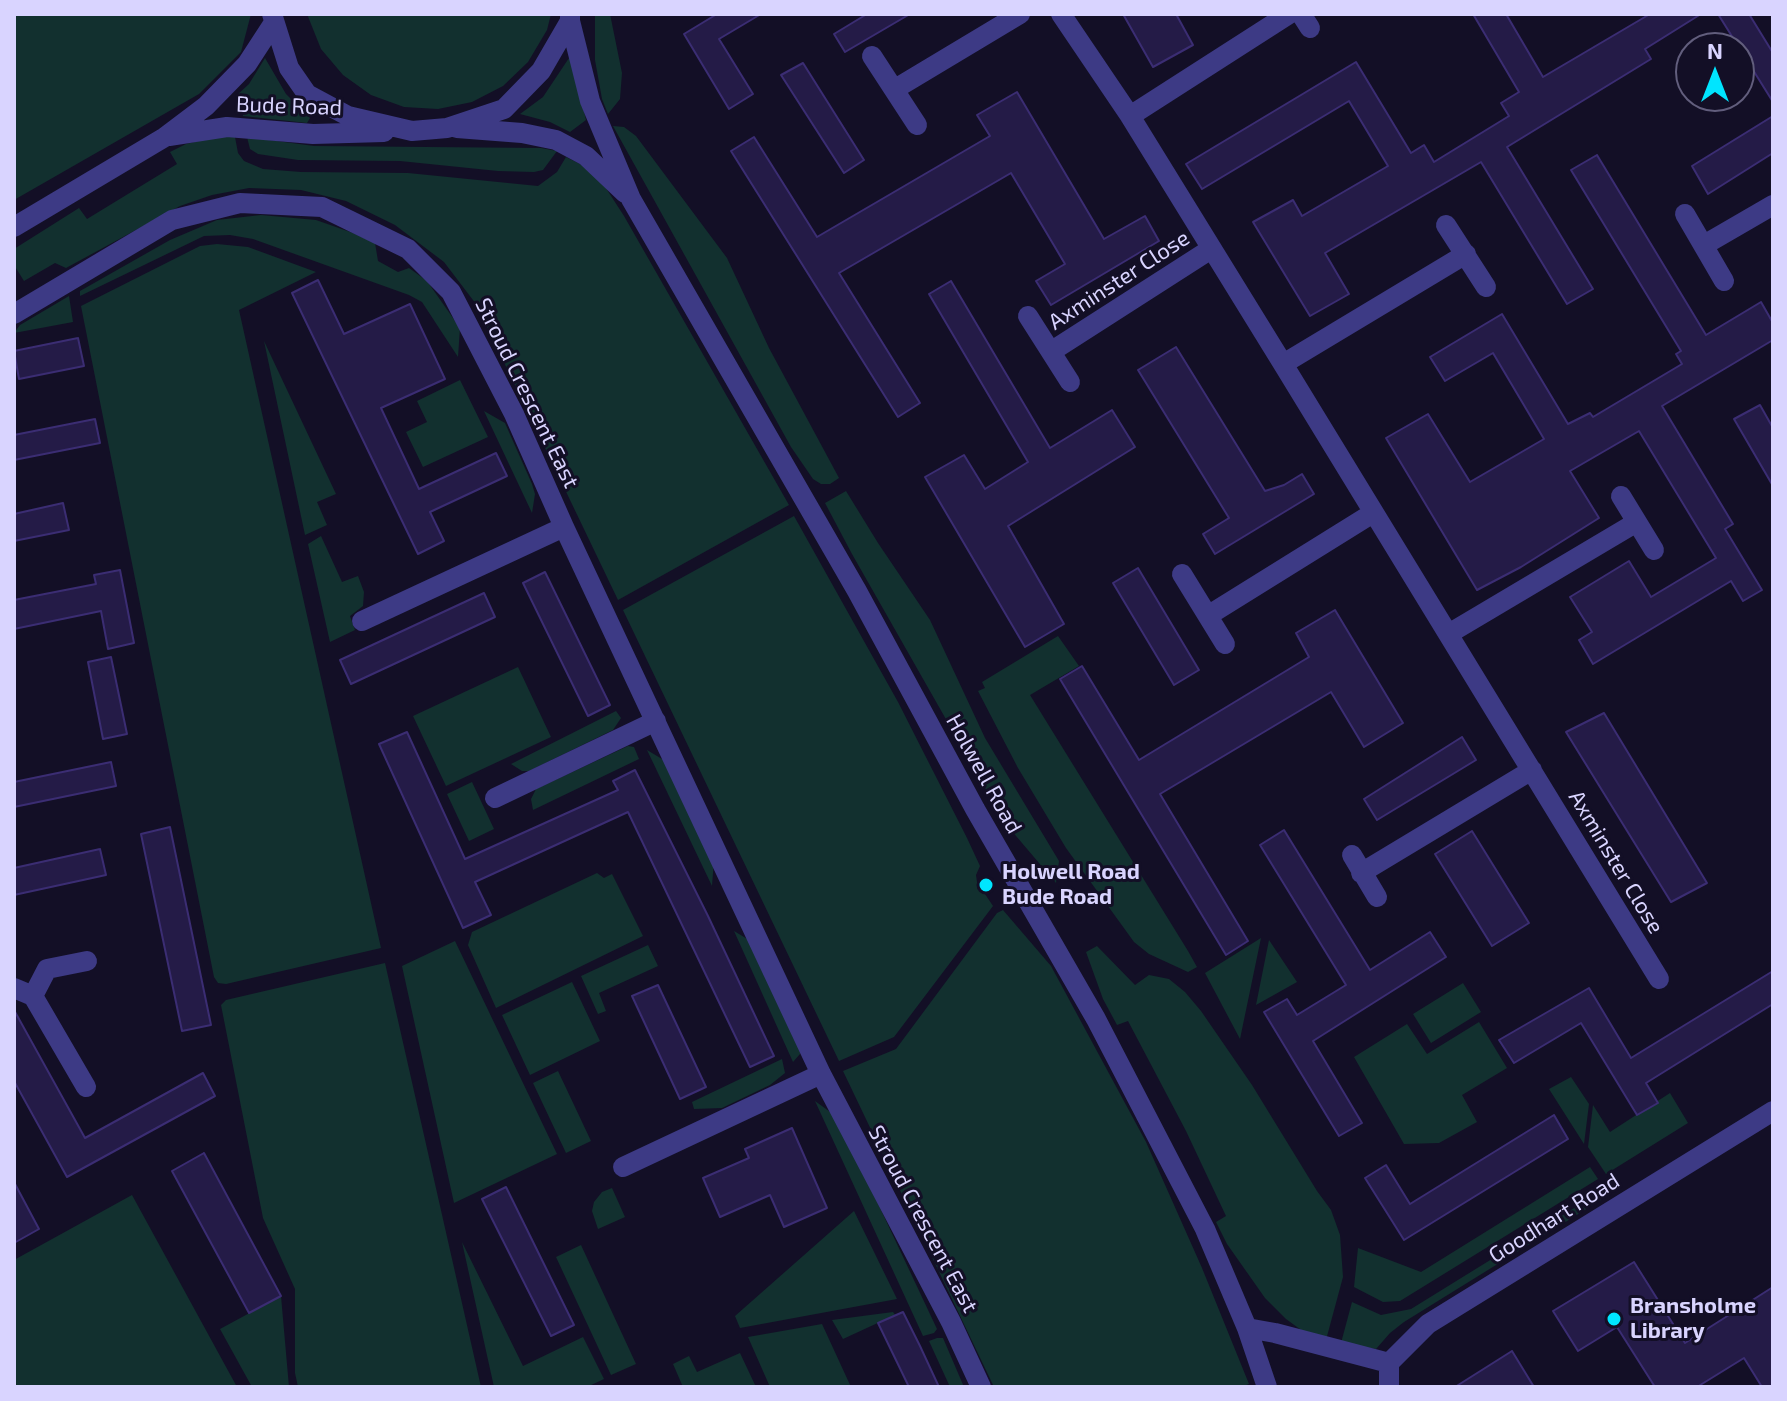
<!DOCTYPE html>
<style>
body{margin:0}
#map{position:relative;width:1787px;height:1401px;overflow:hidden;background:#130f26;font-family:"Exo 2",sans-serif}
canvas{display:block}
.frame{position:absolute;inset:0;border:16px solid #d9d4ff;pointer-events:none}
.north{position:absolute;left:1675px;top:32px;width:80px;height:80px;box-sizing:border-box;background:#130f26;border:2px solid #625e7d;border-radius:50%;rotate:0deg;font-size:22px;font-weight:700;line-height:32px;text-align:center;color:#d9d4ff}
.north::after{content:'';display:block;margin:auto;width:28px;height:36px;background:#00e5ff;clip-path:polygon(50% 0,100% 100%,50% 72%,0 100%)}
</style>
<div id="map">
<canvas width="1787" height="1401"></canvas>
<div class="frame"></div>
<div class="north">N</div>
</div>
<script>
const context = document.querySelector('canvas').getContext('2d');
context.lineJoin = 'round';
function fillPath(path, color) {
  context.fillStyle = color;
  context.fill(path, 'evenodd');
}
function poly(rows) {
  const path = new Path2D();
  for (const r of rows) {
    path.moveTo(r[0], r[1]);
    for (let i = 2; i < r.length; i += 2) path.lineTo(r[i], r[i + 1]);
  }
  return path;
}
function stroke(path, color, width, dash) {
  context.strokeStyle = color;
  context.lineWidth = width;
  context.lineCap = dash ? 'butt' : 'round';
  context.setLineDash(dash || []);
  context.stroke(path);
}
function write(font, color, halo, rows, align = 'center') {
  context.font = font + ' "Exo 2",sans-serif';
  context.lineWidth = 6;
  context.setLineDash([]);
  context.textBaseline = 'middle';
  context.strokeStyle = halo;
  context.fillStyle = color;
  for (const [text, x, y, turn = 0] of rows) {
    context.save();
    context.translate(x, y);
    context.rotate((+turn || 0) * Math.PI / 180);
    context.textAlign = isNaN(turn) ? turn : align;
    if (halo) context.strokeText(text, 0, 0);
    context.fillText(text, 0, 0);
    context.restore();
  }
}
const green = poly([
 [14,14,251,14,241,52,199,94,14,200],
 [307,14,551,14,547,30,528,62,503,86,472,102,438,109,404,107,371,95,343,75,321,49],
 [595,14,610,14,622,73,620,99,608,114,602,99,595,60],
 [571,55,586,120,570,132,550,122,520,114,543,97],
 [265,58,286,94,310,118,307,123,243,116,237,95,249,84],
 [613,126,624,127,636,136,727,258,769,348,839,478,830,484,821,484,813,479,791,447],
 [220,136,235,137,238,153,244,161,263,169,301,172,408,173,538,186,557,172,566,157,580,164,602,182,624,216,789,505,618,600,476,304,444,262,395,225,346,201,301,190,249,188,212,195,180,206,66,268,55,263,24,281,14,265,14,249,79,208,87,219,177,164,170,152,186,144],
 [247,137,314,146,541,148,557,151,543,170,534,172,498,171,400,161,298,160,258,154,250,149],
 [261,215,316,220,353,233,375,243,378,261,398,272,409,268,427,281,460,328,458,357,422,302,409,295,253,239,230,235,204,236,80,296,80,291,170,240,217,220],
 [217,244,248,247,316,272,239,310,381,948,226,984,218,983,214,977,81,306,200,246],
 [69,296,73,322,14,333,20,325],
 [264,341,336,494,317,502,327,525,305,535],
 [460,380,488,437,423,467,406,432,427,422,417,401],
 [484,411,505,423,532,484,535,494,532,513],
 [846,491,878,543,930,620,985,738,1059,861,1056,883,1005,823,852,554,825,503],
 [794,516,898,702,967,838,980,866,976,875,977,882,993,906,894,1037,839,1061,623,610],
 [321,536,342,582,358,576,364,592,363,606,350,616,355,630,330,642,308,544],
 [1058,636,1079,666,1030,695,1188,951,1197,967,1188,972,1149,954,1134,942,1066,848,1018,768,978,691,985,688,982,682],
 [518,667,551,737,446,786,413,716],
 [616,711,621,718,613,730,529,771,522,771,511,764],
 [628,746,634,747,639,759,533,810,531,799,536,789],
 [647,750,667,762,714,860,712,886],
 [472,782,494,829,469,841,447,794],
 [597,873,604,878,612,874,643,936,496,1008,468,945,472,932],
 [1003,910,1051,966,1146,1142,1202,1268,1249,1384,1241,1387,994,1387,843,1071,896,1049,997,913],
 [734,931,754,943,800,1043,800,1054,793,1062],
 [1261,938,1240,1039,1205,973],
 [1269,940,1297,982,1256,1005],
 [455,941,557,1154,454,1203,402,966],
 [648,945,658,966,599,993,606,1011,598,1014,581,976],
 [1097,946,1135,985,1149,975,1169,979,1185,992,1201,1011,1252,1085,1317,1191,1331,1210,1340,1235,1343,1277,1326,1340,1308,1335,1286,1319,1265,1298,1227,1244,1216,1222,1226,1216,1186,1131,1128,1021,1117,1025,1103,999,1086,952],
 [385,963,481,1387,298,1387,295,1373,295,1289,263,1218,221,1005,226,1000],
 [572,982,600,1041,530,1075,502,1015],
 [1463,983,1481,1012,1431,1043,1413,1014],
 [1479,1022,1507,1068,1462,1095,1477,1122,1439,1143,1404,1144,1354,1057,1407,1024,1427,1054],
 [782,1059,785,1073,770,1085,722,1108,694,1109,692,1102],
 [558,1071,591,1141,566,1153,533,1083],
 [1571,1077,1589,1104,1584,1144,1549,1089],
 [1670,1093,1688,1123,1606,1174,1588,1147,1593,1105,1610,1132],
 [815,1101,833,1114,840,1123,937,1329,934,1333,923,1336],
 [1590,1167,1598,1179,1400,1301,1383,1302,1354,1287,1358,1248,1421,1272],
 [612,1188,625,1217,598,1229,592,1211,594,1202,602,1192],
 [1597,1194,1601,1200,1404,1322,1390,1333,1376,1349,1341,1343,1352,1302,1381,1315,1411,1309],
 [132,1195,237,1387,14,1387,14,1260],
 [854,1211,897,1299,740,1328,735,1316],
 [462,1242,523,1366,583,1337,604,1379,587,1387,494,1387],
 [581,1245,636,1364,611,1375,556,1257],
 [281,1296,289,1387,252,1387,220,1329],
 [893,1312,895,1315,843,1339,832,1320],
 [822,1324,851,1387,770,1387,748,1337],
 [937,1338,943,1338,964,1387,950,1387,929,1341],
 [740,1353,756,1387,683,1387,673,1364,689,1356,697,1372]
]);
const building = poly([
 [717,14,761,14,719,39,753,94,729,109,684,34,717,14],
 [867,14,910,14,845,52,834,34,867,14],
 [1123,14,1176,14,1193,45,1153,67,1123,14],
 [1473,14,1506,14,1543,77,1650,14,1701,14,1645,49,1651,59,1507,147,1593,289,1567,304,1481,162,1325,253,1349,294,1310,316,1253,222,1293,200,1302,216,1388,166,1349,101,1202,189,1186,164,1356,62,1411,153,1424,145,1434,162,1509,116,1501,103,1519,92,1473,14],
 [1718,14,1749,14,1773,53,1773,102,1718,14],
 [803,63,864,160,844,173,781,75,803,63],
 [1017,92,1104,239,1145,216,1159,241,1051,305,1036,281,1065,264,1011,173,839,273,920,403,898,417,731,151,754,137,817,237,990,136,977,115,1017,92],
 [1773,116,1773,153,1708,194,1692,166,1773,116],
 [1597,155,1706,335,1761,302,1773,323,1773,340,1662,406,1733,524,1725,529,1762,590,1743,601,1731,581,1593,664,1579,640,1592,632,1570,597,1629,561,1651,597,1716,558,1639,431,1570,471,1599,518,1521,567,1477,590,1386,438,1428,414,1470,482,1544,439,1493,353,1445,381,1430,357,1502,314,1568,424,1590,413,1593,417,1682,364,1676,354,1681,351,1571,170,1597,155],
 [318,280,344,334,410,304,445,379,381,408,419,489,496,453,507,476,430,512,444,541,418,554,292,293,318,280],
 [951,281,1050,448,1112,410,1135,447,1008,526,1064,624,1025,647,925,477,964,455,985,489,1028,462,929,294,951,281],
 [78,338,84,366,19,379,14,351,78,338],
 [1176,347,1265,491,1284,485,1302,474,1314,494,1215,554,1203,534,1229,518,1138,370,1176,347],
 [1760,405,1773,428,1773,486,1734,419,1760,405],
 [95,419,100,443,14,460,14,435,95,419],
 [63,503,69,530,14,541,14,514,63,503],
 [1138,568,1199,670,1174,685,1113,583,1138,568],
 [120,570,134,643,108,649,101,611,14,629,14,600,96,584,94,575,120,570],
 [545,572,610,705,588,716,523,583,545,572],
 [484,593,495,617,351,684,340,660,484,593],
 [1335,610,1403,723,1364,747,1331,692,1160,794,1248,941,1226,955,1060,679,1082,666,1139,760,1309,657,1296,633,1335,610],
 [111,657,127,734,103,739,88,662,111,657],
 [1604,713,1707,883,1671,902,1566,732,1604,713],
 [407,732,465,859,618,790,613,781,635,770,708,916,774,1056,750,1067,628,812,475,882,491,915,463,928,379,744,407,732],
 [1462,737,1476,760,1377,820,1364,799,1462,737],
 [111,762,116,786,14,807,14,782,111,762],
 [170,827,211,1025,182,1031,141,834,170,827],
 [1284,830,1370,970,1430,932,1446,957,1313,1041,1362,1123,1339,1136,1264,1012,1287,999,1297,1015,1346,985,1260,845,1284,830],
 [1472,831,1529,923,1492,946,1435,854,1472,831],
 [100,849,106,875,14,895,14,868,100,849],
 [1773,971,1773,1004,1646,1083,1658,1103,1637,1115,1581,1023,1514,1063,1499,1040,1589,988,1631,1058,1773,971],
 [658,985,706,1087,680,1099,632,996,658,985],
 [14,1010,85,1138,203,1073,215,1096,67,1177,14,1081,14,1010],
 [1554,1115,1568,1139,1404,1240,1365,1178,1386,1165,1410,1204,1554,1115],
 [792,1128,827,1208,784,1227,770,1195,720,1217,703,1178,749,1158,745,1149,792,1128],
 [204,1153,281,1296,249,1313,172,1171,204,1153],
 [14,1182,39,1229,14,1243,14,1182],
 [506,1187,574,1325,551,1336,482,1199,506,1187],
 [1634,1262,1685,1343,1773,1287,1773,1387,1762,1387,1744,1358,1697,1387,1655,1387,1617,1327,1578,1351,1553,1311,1634,1262],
 [903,1312,920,1346,939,1387,909,1387,878,1323,903,1312],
 [1512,1351,1534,1387,1455,1387,1512,1351]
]);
const minor = poly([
 [272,14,289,68,307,94,348,116,412,131,447,128,504,109,541,71,570,21,570,15],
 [1061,14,1130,116,1283,364,1659,979],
 [1301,14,1310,28],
 [570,21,590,101,631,199,857,591,975,809,1096,1019,1205,1229,1247,1328,1267,1387],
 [872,56,917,125],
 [895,89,1020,14],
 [1130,116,1289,14],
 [457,128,522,133,556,140,586,156,625,193],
 [169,136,227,127,313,134,384,132],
 [1685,214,1724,281],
 [1446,225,1486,287],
 [14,227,165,137,206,106,247,64,273,24],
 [1704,245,1773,205],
 [14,314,172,220,240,203,322,207,408,249,451,292,514,414,564,527,821,1074,951,1322,981,1387],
 [1028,316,1070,382],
 [1052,351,1211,249],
 [1283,364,1466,254],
 [1621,496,1654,550],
 [1182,574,1225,644],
 [1209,615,1373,513],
 [362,621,564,527],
 [1450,633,1637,522],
 [495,798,656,721],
 [1352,855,1377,897],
 [1361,873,1532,770],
 [14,988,33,996,86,1087],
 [33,996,47,969,87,961],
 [623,1167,821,1074],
 [1247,1328,1275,1333,1389,1363],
 [1389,1387,1389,1363,1428,1324,1773,1111]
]);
const markers = [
 [986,885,8,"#00e5ff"],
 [1614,1319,8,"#00e5ff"]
];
const streetNames = [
 ["Bude Road",289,106,2],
 ["Axminster Close",1119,280,-33],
 ["Stroud Crescent East",527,393,64],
 ["Holwell Road",984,774,61],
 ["Axminster Close",1616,862,59],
 ["Goodhart Road",1554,1218,-32],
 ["Stroud Crescent East",923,1219,62]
];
const poiNames = [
 ["Holwell Road",1002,872],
 ["Bude Road",1002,897],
 ["Bransholme",1630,1306],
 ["Library",1630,1331]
];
fillPath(green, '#12302f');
fillPath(building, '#241b47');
stroke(building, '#3b2d73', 2);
stroke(minor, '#3d3a85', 20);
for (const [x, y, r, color] of markers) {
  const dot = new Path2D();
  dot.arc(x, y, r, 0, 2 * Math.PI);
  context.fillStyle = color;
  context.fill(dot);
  stroke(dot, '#130f26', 3);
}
write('22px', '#d9d4ff', '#130f26', streetNames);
write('bold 22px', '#d9d4ff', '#130f26', poiNames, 'left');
</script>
